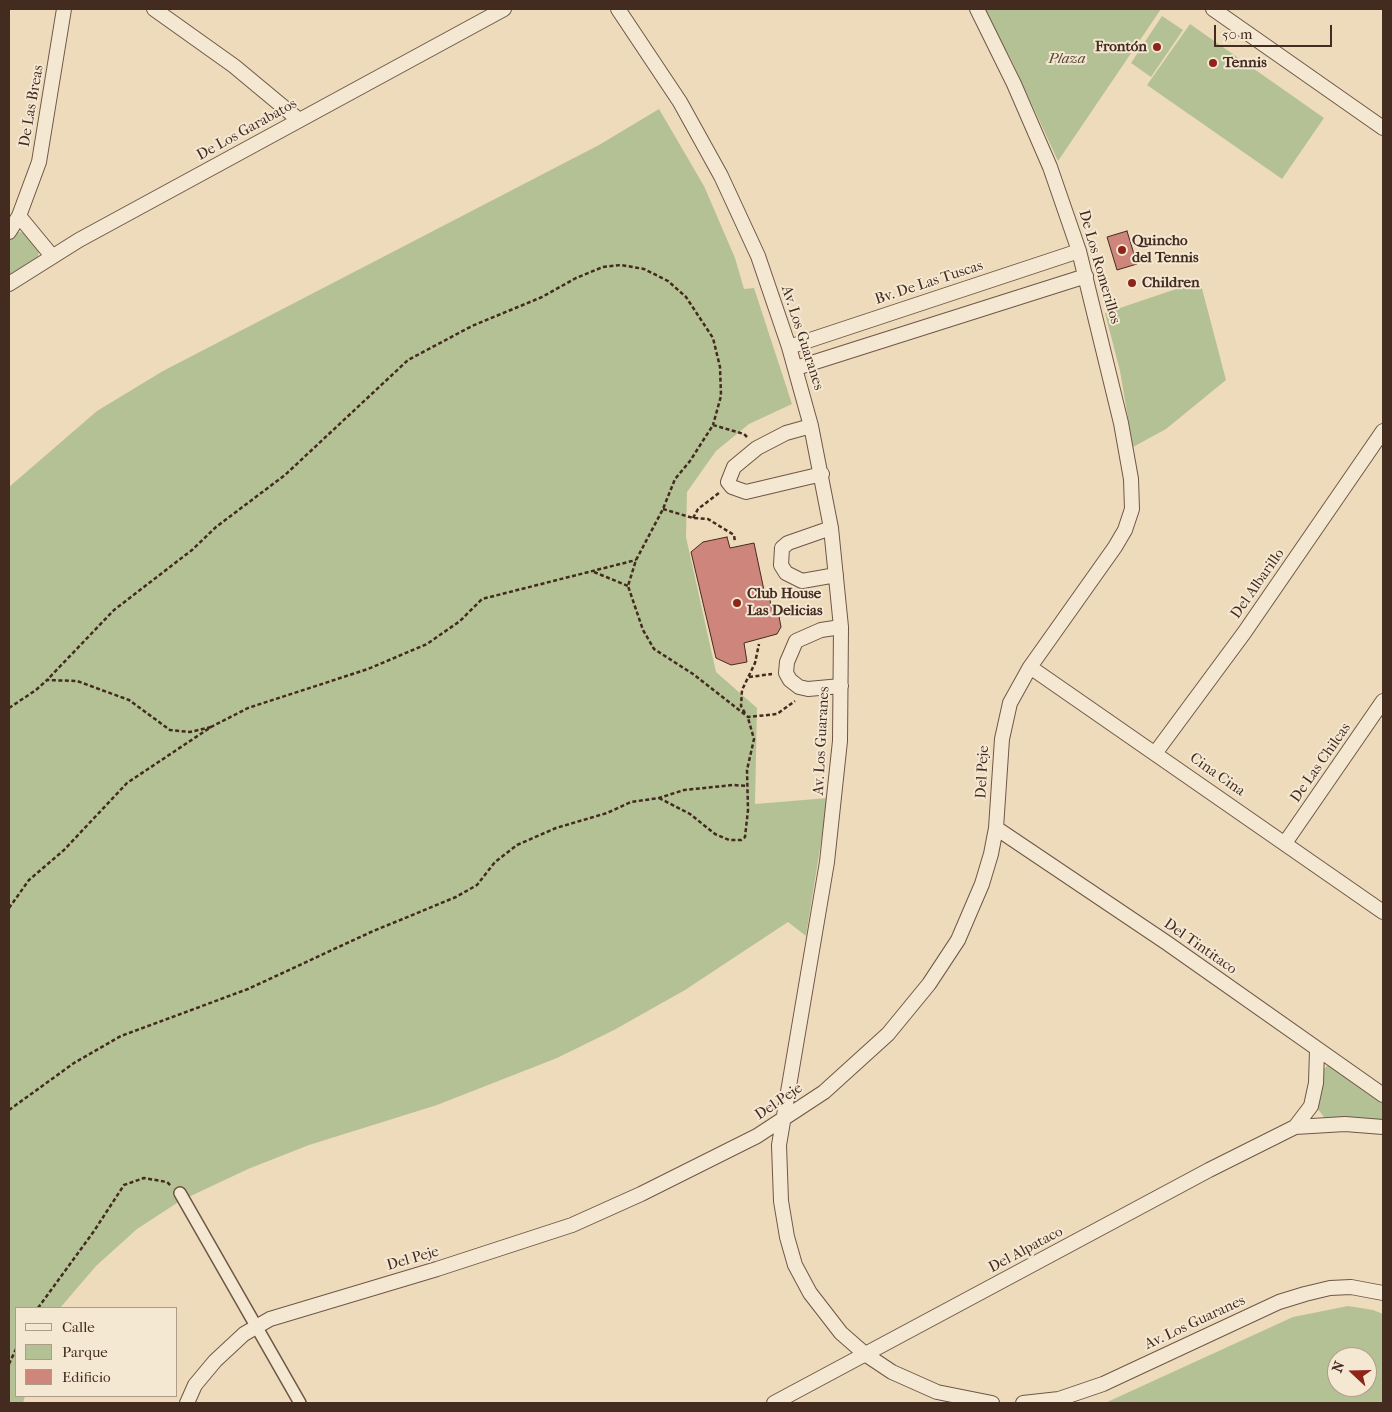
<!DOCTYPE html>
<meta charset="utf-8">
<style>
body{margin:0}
#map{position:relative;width:1392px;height:1412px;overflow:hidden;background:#eedbbc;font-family:"IM FELL French Canon",serif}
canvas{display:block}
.frame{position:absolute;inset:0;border:10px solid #442b20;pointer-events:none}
.legend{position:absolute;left:15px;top:1307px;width:162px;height:90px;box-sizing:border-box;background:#f4e8d3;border:1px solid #ae9c8b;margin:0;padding:6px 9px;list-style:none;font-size:15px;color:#442b20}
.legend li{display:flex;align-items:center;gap:10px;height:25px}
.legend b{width:25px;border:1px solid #ae9c8b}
.north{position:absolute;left:1327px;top:1347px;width:50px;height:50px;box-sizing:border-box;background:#f4e8d3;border:1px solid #ae9c8b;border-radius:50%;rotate:291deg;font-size:14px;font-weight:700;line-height:20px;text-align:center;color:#442b20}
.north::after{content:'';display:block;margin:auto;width:18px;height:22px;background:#8f2418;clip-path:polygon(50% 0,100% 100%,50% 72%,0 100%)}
.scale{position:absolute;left:1214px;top:25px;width:118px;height:22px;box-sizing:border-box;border:2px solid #442b20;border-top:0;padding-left:6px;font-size:15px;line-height:18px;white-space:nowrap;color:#442b20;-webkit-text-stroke:4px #f4e8d3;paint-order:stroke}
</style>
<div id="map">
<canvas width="1392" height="1412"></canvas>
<div class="frame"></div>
<ul class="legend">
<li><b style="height:6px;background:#f4e8d3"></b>Calle</li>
<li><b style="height:14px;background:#b4c194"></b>Parque</li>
<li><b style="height:14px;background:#cd857c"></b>Edificio</li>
</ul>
<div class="north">N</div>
<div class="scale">50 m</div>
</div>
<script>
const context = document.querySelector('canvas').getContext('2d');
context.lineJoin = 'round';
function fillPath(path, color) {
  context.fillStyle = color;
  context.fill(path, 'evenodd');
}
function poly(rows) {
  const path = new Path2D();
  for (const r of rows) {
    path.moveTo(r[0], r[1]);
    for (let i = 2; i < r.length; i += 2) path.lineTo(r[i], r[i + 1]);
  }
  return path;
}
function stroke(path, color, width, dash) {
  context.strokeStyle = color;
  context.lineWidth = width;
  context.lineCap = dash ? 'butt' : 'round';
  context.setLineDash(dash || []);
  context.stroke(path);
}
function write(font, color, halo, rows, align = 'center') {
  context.font = font + ' "IM FELL French Canon",serif';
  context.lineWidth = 4;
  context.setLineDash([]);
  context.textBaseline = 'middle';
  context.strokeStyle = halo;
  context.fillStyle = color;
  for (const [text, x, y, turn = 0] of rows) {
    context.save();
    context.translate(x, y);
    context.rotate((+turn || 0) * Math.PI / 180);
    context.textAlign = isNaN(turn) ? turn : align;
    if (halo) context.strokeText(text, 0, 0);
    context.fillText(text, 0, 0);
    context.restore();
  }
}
const green = poly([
 [982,9,1161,9,1058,161,1011,59],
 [1162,16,1183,30,1151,77,1131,63],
 [1190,24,1324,118,1282,179,1147,85],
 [659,109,704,186,735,258,744,289,754,288,792,404,749,424,716,451,687,492,686,537,716,672,757,708,755,804,828,798,806,936,788,922,685,990,614,1030,557,1058,437,1105,309,1145,248,1169,180,1201,137,1229,96,1266,60,1308,16,1308,16,1396,25,1396,23,1403,9,1403,9,487,97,411,163,371,599,145],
 [19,232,25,233,39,249,38,259,9,279,9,240,13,233],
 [1200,281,1226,380,1166,429,1133,447,1120,371,1105,313],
 [1328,1065,1383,1101,1383,1122,1329,1119,1324,1117,1317,1108,1322,1071],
 [1348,1306,1373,1310,1383,1314,1383,1403,1105,1403,1293,1317],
 [1337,1357,1367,1357,1367,1387,1337,1387]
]);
const building = poly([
 [1127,231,1137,264,1117,270,1107,237,1127,231],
 [727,537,730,548,754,543,765,595,769,595,772,611,778,611,781,627,777,634,744,643,747,662,731,665,716,658,691,552,703,542,727,537]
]);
const path = poly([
 [747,437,744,434,713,425,690,461,675,479,663,509,636,560,628,586,643,630,654,649,693,674,748,717,777,714,795,701],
 [663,509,693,518,708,519,734,535,735,542],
 [693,518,698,509,719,493],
 [594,572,628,586],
 [749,677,772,674],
 [9,708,36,690,47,680],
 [745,713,741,706,742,690,755,663,759,644],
 [211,727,190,732,170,730,129,700,77,681,47,680,114,610,192,550,216,527,285,475,408,360,472,326,542,297,576,278,603,267,621,265,644,269,668,281,686,297,713,338,720,367,721,396,713,425],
 [659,798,690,814,715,834,729,840,741,840,745,837,748,810,747,770,754,739,748,718],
 [9,908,29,880,64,850,127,783,211,727,248,708,368,669,427,644,460,621,482,599,636,560],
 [9,1110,74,1063,121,1036,248,989,371,932,456,897,477,885,495,862,517,845,556,828,607,813,631,802,659,798,684,790,733,785,747,786],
 [38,1308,94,1231,124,1185,144,1178,167,1182,171,1186],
 [9,1364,16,1349]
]);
const pedestrian = poly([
 [180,1193,300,1403]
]);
const minor = poly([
 [154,9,234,66,299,120],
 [618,9,680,102,721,176,758,256,789,347,811,426,831,528,841,627,840,741,827,862,779,1145,781,1201,787,1237,795,1265,810,1293,841,1333,865,1354,892,1372,937,1392,992,1403],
 [1213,9,1383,128],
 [19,216,52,256],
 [9,232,19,216,39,162,64,9],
 [9,284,79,240,504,9],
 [789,347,1079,251],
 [796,368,1086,276],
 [811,426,786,433,757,448,734,467,728,482,732,487,746,492,822,474],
 [831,528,788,543,782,548,781,565,786,573,802,581,836,575],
 [841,627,821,630,796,641,787,662,786,673,790,680,799,687,808,689,841,686],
 [1030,667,1383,912],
 [1156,752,1244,633,1383,431],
 [996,828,1167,943,1383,1095],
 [1285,843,1383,701],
 [1295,1127,1311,1106,1316,1083,1317,1050],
 [187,1403,195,1385,215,1361,244,1334,270,1319,437,1269,572,1225,641,1194,757,1136,824,1092,888,1034,929,984,958,940,982,884,991,854,996,828,1002,739,1010,703,1030,667,1115,547,1125,530,1132,509,1131,479,1121,423,1079,251,1050,167,1014,84,977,9],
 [774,1403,1209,1170,1295,1127,1345,1124,1383,1127],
 [1023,1403,1059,1399,1103,1384,1279,1302,1305,1294,1330,1288,1351,1287,1383,1293]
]);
const markers = [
 [1157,47,5,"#8f2418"],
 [1213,63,5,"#8f2418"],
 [1122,250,5,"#8f2418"],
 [1132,283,5,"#8f2418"],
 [737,603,5,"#8f2418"]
];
const poiNames = [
 ["Frontón",1147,47,"right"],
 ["Tennis",1223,63],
 ["Quincho",1132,241],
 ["del Tennis",1132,258],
 ["Children",1142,283],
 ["Club House",747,594],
 ["Las Delicias",747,611]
];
const parkNames = [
 ["Plaza",1067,59]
];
const streetNames = [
 ["De Las Breas",32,106,-80],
 ["De Los Garabatos",247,130,-29],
 ["De Los Romerillos",1099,267,74],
 ["Bv. De Las Tuscas",929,283,-18],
 ["Av. Los Guaranes",802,338,72],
 ["Del Albarillo",1258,584,-55],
 ["Av. Los Guaranes",822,741,-87],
 ["De Las Chilcas",1321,763,-55],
 ["Del Peje",983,772,-87],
 ["Cina Cina",1217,775,35],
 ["Del Tintitaco",1200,947,35],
 ["Del Peje",779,1102,-34],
 ["Del Alpataco",1026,1250,-28],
 ["Del Peje",413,1259,-16],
 ["Av. Los Guaranes",1195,1323,-25]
];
fillPath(green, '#b4c194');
fillPath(building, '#cd857c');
stroke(building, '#442b20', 1);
stroke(pedestrian, '#6e5747', 14);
stroke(minor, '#6e5747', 16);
stroke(path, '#442b20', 2.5, [4, 2.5]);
stroke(pedestrian, '#f4e8d3', 11);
stroke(minor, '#f4e8d3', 14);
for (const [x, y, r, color] of markers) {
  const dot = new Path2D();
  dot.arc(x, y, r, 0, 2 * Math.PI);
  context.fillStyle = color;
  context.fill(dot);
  stroke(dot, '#f4e8d3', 2);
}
write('bold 15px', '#442b20', '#f4e8d3', poiNames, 'left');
write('italic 15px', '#5a4937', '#f4e8d3', parkNames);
write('15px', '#442b20', '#f4e8d3', streetNames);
</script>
